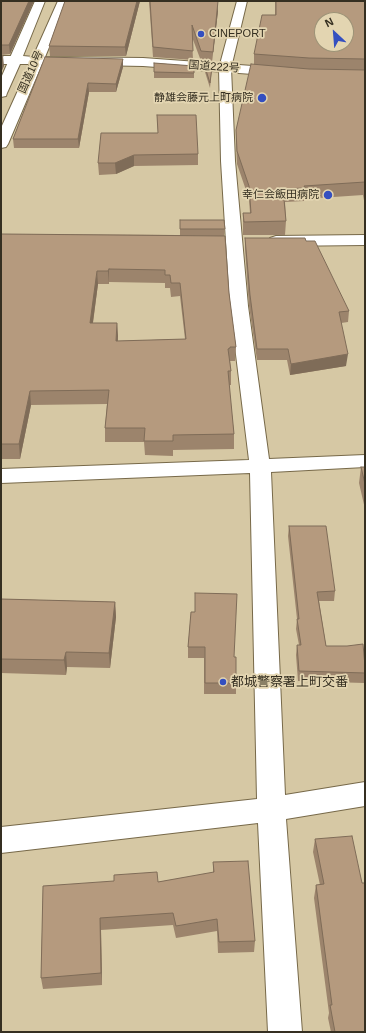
<!DOCTYPE html>
<meta charset="utf-8">
<style>
body{margin:0}
#map{position:relative;width:366px;height:1033px;overflow:hidden;background:#d6c8a4;font-family:Arial,sans-serif}
canvas{display:block}
.frame{position:absolute;inset:0;border:2px solid #352f21;pointer-events:none}
.north{position:absolute;left:314px;top:12px;width:40px;height:40px;box-sizing:border-box;background:#e3d5b1;border:1px solid #9d9377;border-radius:50%;rotate:334deg;font-size:11px;font-weight:700;line-height:16px;text-align:center;color:#352f21}
.north::after{content:'';display:block;margin:auto;width:14px;height:18px;background:#344fc0;clip-path:polygon(50% 0,100% 100%,50% 72%,0 100%)}
</style>
<div id="map">
<canvas width="366" height="1033"></canvas>
<div class="frame"></div>
<div class="north">N</div>
</div>
<script>
const context = document.querySelector('canvas').getContext('2d');
context.lineJoin = 'round';
function poly(rows) {
  const path = new Path2D();
  for (const r of rows) {
    path.moveTo(r[0], r[1]);
    for (let i = 2; i < r.length; i += 2) path.lineTo(r[i], r[i + 1]);
  }
  return path;
}
function stroke(path, color, width, dash) {
  context.strokeStyle = color;
  context.lineWidth = width;
  context.lineCap = dash ? 'butt' : 'round';
  context.setLineDash(dash || []);
  context.stroke(path);
}
function fillPath(path, color) {
  context.fillStyle = color;
  context.fill(path, 'evenodd');
}
function write(font, color, halo, rows, align = 'center') {
  context.font = font + ' Arial,"Noto Sans JP",sans-serif';
  context.lineWidth = 3.5;
  context.setLineDash([]);
  context.textBaseline = 'middle';
  context.strokeStyle = halo;
  context.fillStyle = color;
  for (const [text, x, y, turn = 0] of rows) {
    context.save();
    context.translate(x, y);
    context.rotate((+turn || 0) * Math.PI / 180);
    context.textAlign = isNaN(turn) ? turn : align;
    if (halo) context.strokeText(text, 0, 0);
    context.fillText(text, 0, 0);
    context.restore();
  }
}
const minor = poly([
 [237,1,247,1,231,68,235,161,248,306,269,459,365,455,365,467,271,472,285,795,365,782,365,806,286,819,302,1032,268,1032,258,823,1,853,1,827,257,799,250,473,1,483,1,469,249,460,230,306,221,161,219,68,237,1],
 [1,56,15,56,19,57,21,60,19,63,15,64,1,64,1,56],
 [365,235,365,245,276,246,270,244,268,241,270,238,276,236,365,235]
]);
const highway = poly([
 [35,1,45,1,23,56,33,57,58,1,68,1,45,57,143,58,280,68,284,69,286,72,284,75,280,76,143,66,42,64,8,144,6,147,1,148,1,128,30,64,20,64,7,93,6,96,1,97,1,78,35,1]
]);
const wall = poly([
 [1,1,34,1,10,54,1,55],
 [65,1,140,1,126,56,50,56,49,46],
 [149,1,212,1,218,11,212,62,201,61,192,37,193,60,153,57],
 [275,1,365,1,365,206,363,195,304,199,304,201,285,202,286,221,285,235,243,235,243,213,250,213,249,199,237,164,236,142,236,130,254,65,254,54,275,15],
 [45,57,123,59,123,67,116,92,89,92,79,148,14,148,13,139],
 [154,63,194,66,194,78,154,78],
 [205,67,212,67,210,88,205,72],
 [157,115,198,154,198,165,134,166,116,174,99,175,98,163,158,133],
 [180,220,225,229,224,235,229,293,236,347,235,361,230,361,231,371,231,385,229,385,234,434,234,449,173,450,173,456,145,455,144,442,105,442,105,428,107,404,31,405,20,459,1,459,1,234,180,235],
 [109,282,165,283,165,288,170,288,171,297,180,296,185,339,118,341,117,323,93,323,98,284,109,284],
 [245,238,306,241,349,311,348,322,341,323,346,366,290,375,287,360,257,360,249,306,245,248],
 [361,467,365,467,365,509,359,483],
 [289,526,335,591,334,601,319,601,326,646,365,666,365,677,364,683,298,681,296,655,297,645,299,645,296,629,297,619,288,536],
 [1,599,115,602,116,617,110,668,67,667,66,675,1,673],
 [191,612,234,657,236,683,236,694,204,694,204,658,188,658,188,647],
 [315,839,365,1032,331,1032,328,1018,329,1013,314,898,316,885,320,885,313,852],
 [213,862,255,941,254,952,218,953,217,931,176,938,173,925,101,930,102,985,43,989,41,978,43,886,158,882,213,873]
]);
const shadedWall = poly([
 [29,1,34,1,10,54,9,45],
 [137,1,140,1,126,56,125,47],
 [218,1,218,11,212,62,213,52],
 [3,56,4,66,1,73,1,61],
 [123,59,123,67,116,92,116,84],
 [88,83,89,92,79,148,78,139],
 [134,155,134,166,116,174,115,163],
 [109,269,109,284,108,271],
 [97,271,98,284,91,336,90,323],
 [117,323,118,336,117,355,116,341],
 [348,354,346,366,290,375,291,364],
 [30,391,31,405,20,459,19,444],
 [115,602,116,617,110,668,109,653],
 [66,652,67,667,66,675,64,660],
 [100,918,101,930,102,985,101,973]
]);
const building = poly([
 [1,1,29,1,9,45,1,45,1,1],
 [65,1,137,1,125,47,49,46,65,1],
 [150,1,218,1,213,52,201,51,192,25,193,51,153,47,150,1],
 [276,1,365,1,365,59,309,58,254,54,262,15,276,15,276,1],
 [322,20,346,20,346,44,322,44,322,20],
 [1,55,3,56,1,61,1,55],
 [45,57,123,59,116,84,88,83,78,139,13,139,45,57],
 [154,63,194,66,194,73,154,72,154,63],
 [251,64,309,69,365,70,365,184,365,182,304,186,305,188,283,189,286,221,244,222,243,213,251,213,249,186,237,151,236,130,251,64],
 [205,67,212,67,210,83,205,67],
 [157,115,196,115,198,154,134,155,115,163,98,163,101,133,158,133,157,115],
 [180,220,224,220,225,229,180,229,180,220],
 [1,234,225,236,229,293,236,347,230,347,230,348,228,349,231,371,228,371,234,434,173,435,173,441,144,441,145,428,105,428,109,390,30,391,19,444,1,444,1,234],
 [109,269,165,270,165,275,170,275,171,283,180,283,186,339,116,341,117,323,90,323,97,271,108,271,109,269],
 [245,238,305,238,306,241,315,241,349,311,339,312,348,354,291,364,288,349,257,349,250,295,245,238],
 [361,467,365,467,365,484,361,467],
 [289,526,326,526,335,591,317,592,326,646,347,646,363,644,365,666,365,673,299,671,297,645,301,645,297,619,299,619,289,526],
 [195,593,237,594,234,657,236,657,236,683,205,683,205,647,188,647,191,612,195,612,195,593],
 [1,599,115,602,109,653,66,652,64,660,1,659,1,599],
 [352,836,362,883,365,883,365,1032,335,1032,330,1005,332,1005,316,885,324,884,315,839,352,836],
 [248,861,255,941,219,942,217,919,176,926,173,913,100,918,101,973,41,978,43,886,114,881,114,875,157,872,158,882,214,872,213,862,248,861]
]);
const markers = [
 [201,34,4,"#344fc0"],
 [262,98,5,"#344fc0"],
 [328,195,5,"#344fc0"],
 [223,682,4,"#344fc0"]
];
const farPoinames = [
 ["CINEPORT",209,34,"left"],
 ["静雄会藤元上町病院",253,98],
 ["幸仁会飯田病院",319,195]
];
const farStreetnames = [
 ["国道222号",214,67,4],
 ["国道10号",31,72,-66]
];
const poiNames = [
 ["都城警察署上町交番",231,682]
];
stroke(minor, '#776949', 2);
stroke(highway, '#776949', 2);
fillPath(minor, '#fff');
fillPath(highway, '#fff');
fillPath(wall, '#9c846c');
fillPath(shadedWall, '#7f6c58');
fillPath(building, '#b59a7e');
stroke(building, '#7f6c58', 1);
for (const [x, y, r, color] of markers) {
  const dot = new Path2D();
  dot.arc(x, y, r, 0, 2 * Math.PI);
  context.fillStyle = color;
  context.fill(dot);
  stroke(dot, '#e3d5b1', 1.5);
}
write('11px', '#352f21', '#e3d5b1', farPoinames, 'right');
write('11px', '#352f21', '#e3d5b1', farStreetnames);
write('13px', '#352f21', '#e3d5b1', poiNames, 'left');
</script>
